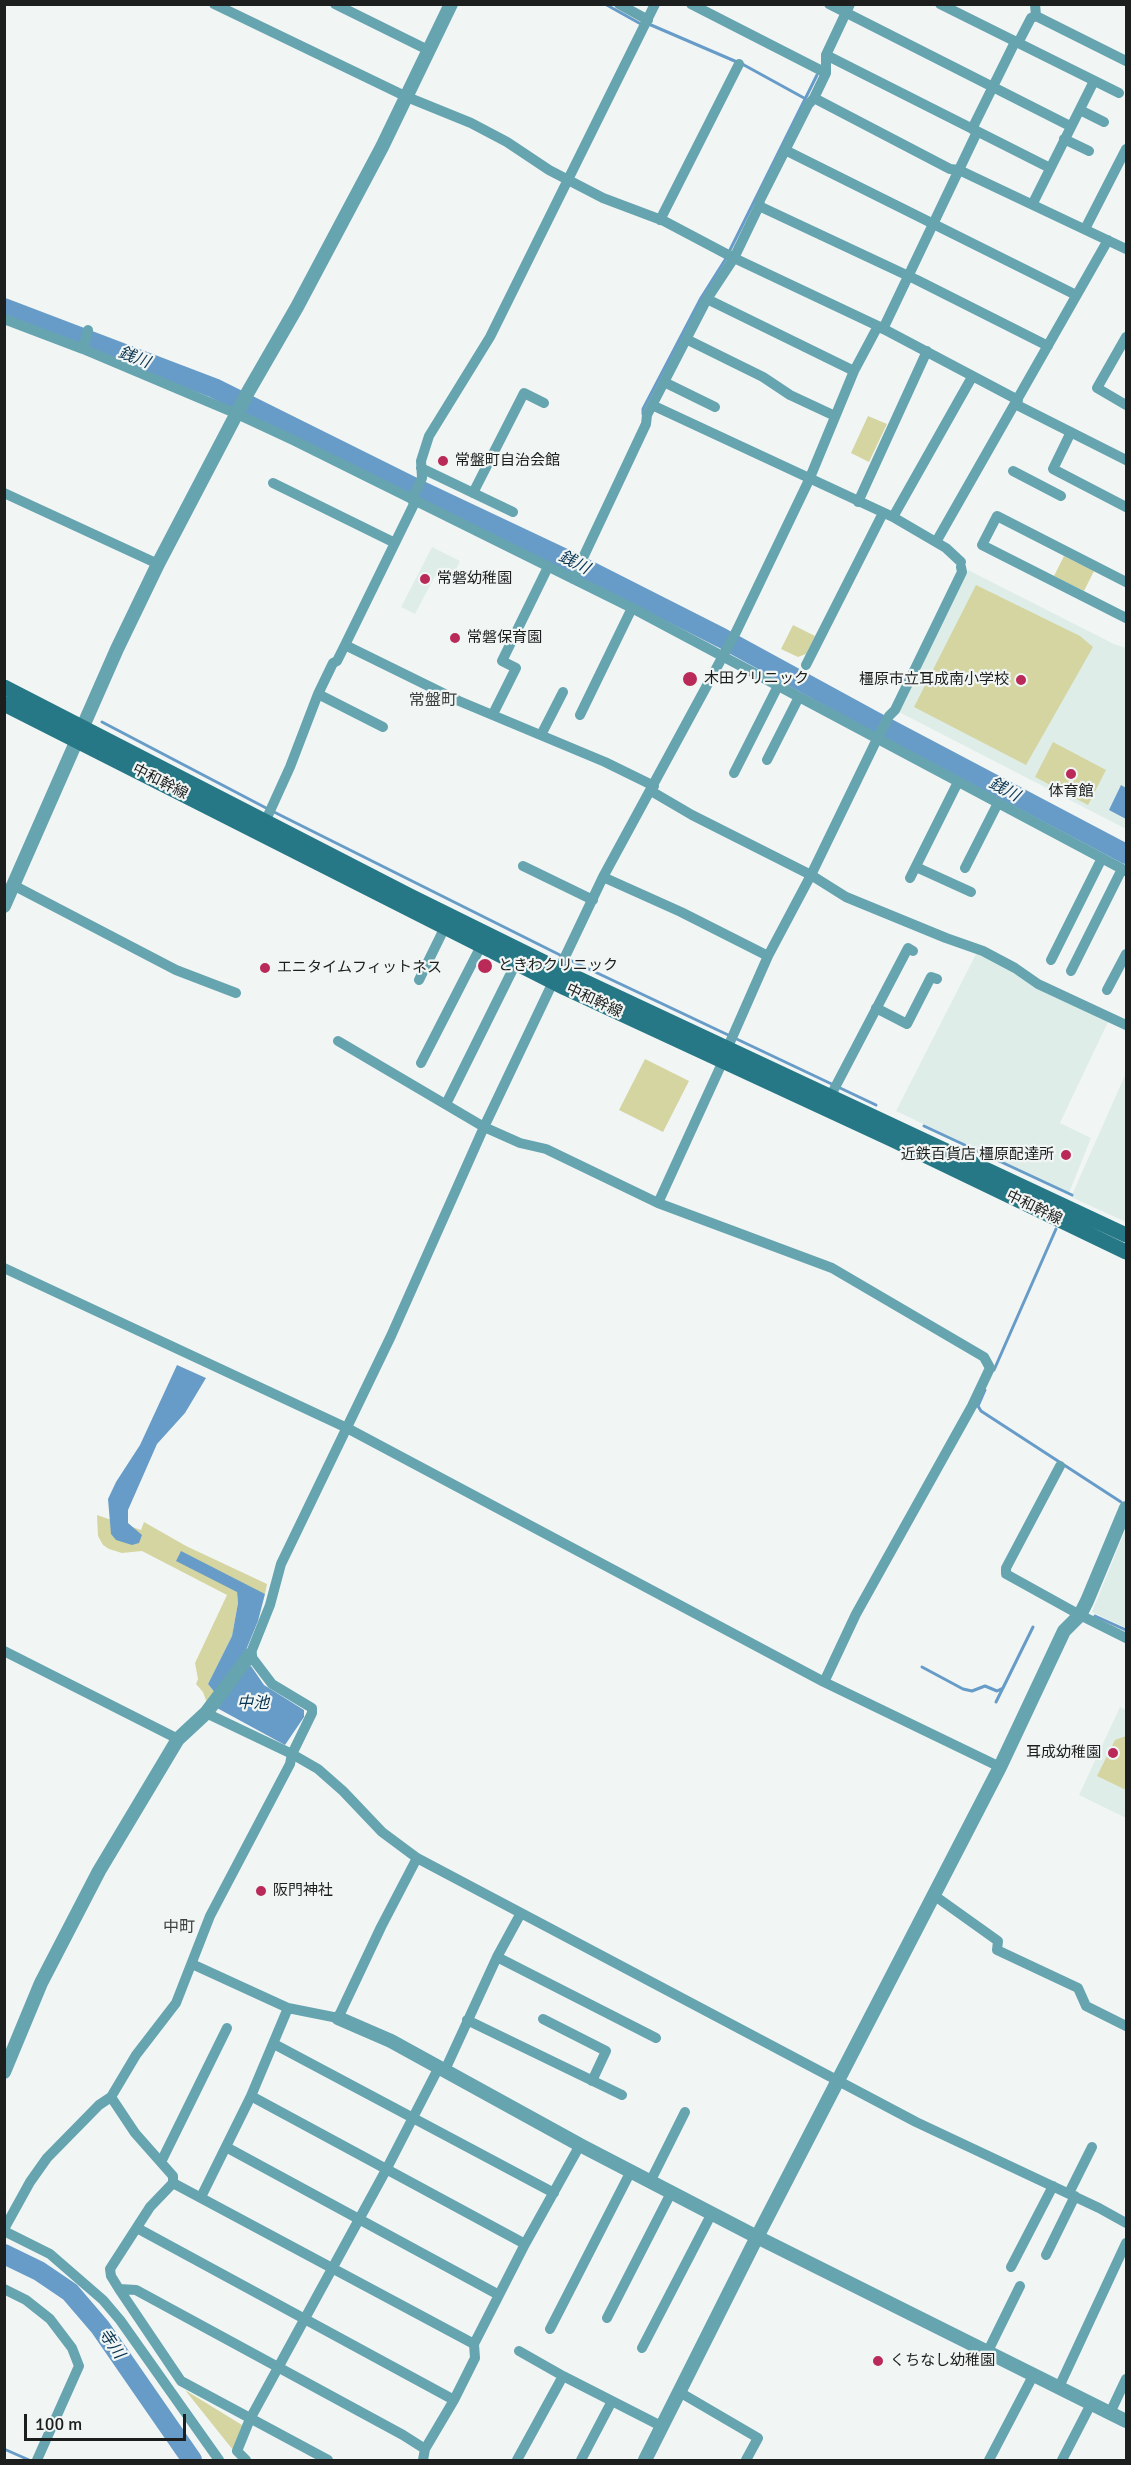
<!DOCTYPE html>
<meta charset="utf-8">
<style>
body{margin:0}
#map{position:relative;width:1131px;height:2465px;overflow:hidden;background:#f1f6f5;font-family:Signika,sans-serif}
canvas{display:block}
.frame{position:absolute;inset:0;border:6px solid #1d1f1e;pointer-events:none}
.scale{position:absolute;left:24px;top:2414px;width:162px;height:27px;box-sizing:border-box;border:3px solid #1d1f1e;border-top:0;padding-left:8px;font-size:18px;line-height:21px;white-space:nowrap;color:#1d1f1e;-webkit-text-stroke:4px #f1f6f5;paint-order:stroke}
</style>
<div id="map">
<canvas width="1131" height="2465"></canvas>
<div class="frame"></div>
<div class="scale">100 m</div>
</div>
<script>
const context = document.querySelector('canvas').getContext('2d');
context.lineJoin = 'round';
function fillPath(path, color) {
  context.fillStyle = color;
  context.fill(path, 'evenodd');
}
function poly(rows) {
  const path = new Path2D();
  for (const r of rows) {
    path.moveTo(r[0], r[1]);
    for (let i = 2; i < r.length; i += 2) path.lineTo(r[i], r[i + 1]);
  }
  return path;
}
function stroke(path, color, width, dash) {
  context.strokeStyle = color;
  context.lineWidth = width;
  context.lineCap = dash ? 'butt' : 'round';
  context.setLineDash(dash || []);
  context.stroke(path);
}
function write(font, color, halo, rows, align = 'center') {
  context.font = font + ' Signika,"Noto Sans JP",sans-serif';
  context.lineWidth = 4.5;
  context.setLineDash([]);
  context.textBaseline = 'middle';
  context.strokeStyle = halo;
  context.fillStyle = color;
  for (const [text, x, y, turn = 0] of rows) {
    context.save();
    context.translate(x, y);
    context.rotate((+turn || 0) * Math.PI / 180);
    context.textAlign = isNaN(turn) ? turn : align;
    if (halo) context.strokeText(text, 0, 0);
    context.fillText(text, 0, 0);
    context.restore();
  }
}
const built = poly([
 [432,547,460,561,450,583,435,576,415,614,401,607],
 [968,570,1114,644,1126,648,1126,829,899,712],
 [977,952,1108,1022,1060,1123,1091,1138,1069,1193,896,1111],
 [1126,1073,1126,1222,1071,1197],
 [1126,1528,1126,1628,1092,1612],
 [1120,1707,1126,1710,1126,1818,1079,1795]
]);
const green = poly([
 [868,416,887,424,869,462,851,453],
 [1064,556,1094,571,1084,591,1054,576],
 [976,585,1080,636,1093,647,1026,765,914,707],
 [793,625,815,636,806,654,798,657,781,649],
 [1053,742,1106,770,1088,805,1035,777],
 [645,1059,689,1081,663,1132,619,1110],
 [97,1515,141,1530,144,1522,186,1546,267,1584,265,1594,237,1592,238,1603,232,1636,208,1684,216,1694,207,1703,203,1692,196,1684,198,1679,195,1663,227,1595,142,1551,122,1553,109,1549,103,1545,98,1536],
 [1126,1736,1126,1790,1097,1776,1115,1740],
 [185,2390,242,2425,233,2450]
]);
const water = poly([
 [1121,785,1126,788,1126,819,1109,810],
 [177,1365,206,1378,185,1413,157,1444,128,1510,128,1523,142,1535,139,1543,132,1545,116,1540,111,1534,108,1499,116,1482,140,1445],
 [181,1551,265,1594,258,1621,244,1655,216,1694,208,1684,232,1636,238,1603,237,1592,176,1561],
 [251,1666,264,1685,304,1710,304,1717,285,1745,217,1708,246,1668]
]);
const stream = poly([
 [605,4,639,23,651,25,744,65,804,98],
 [643,414,643,409,701,298,725,260,817,75],
 [102,722,268,809],
 [274,812,574,962,876,1105],
 [924,1126,1072,1195],
 [994,1370,1056,1229],
 [985,1390,978,1406,981,1411,1121,1502],
 [1095,1616,1126,1630],
 [922,1667,963,1689,972,1691,985,1686,997,1691,1003,1688,1033,1627,996,1702],
 [4,2449,29,2460]
]);
const river = poly([
 [4,308,214,388,415,488,574,563,722,638,874,721,1126,854],
 [4,2254,39,2271,70,2292,100,2327,192,2460]
]);
const minor = poly([
 [214,4,407,97,471,123,507,142,549,170,603,198,664,221,734,258,878,326,1018,400],
 [335,4,428,50],
 [619,4,648,20],
 [691,4,826,73],
 [829,4,1070,126],
 [940,4,1119,93],
 [1035,4,1036,16,1126,61],
 [1018,43,1031,18,1036,16],
 [826,55,1050,168],
 [814,98,950,169,959,170,1126,249],
 [1080,110,1104,122],
 [972,129,1015,42],
 [1064,139,1089,151],
 [785,150,1076,295],
 [1033,203,1094,81],
 [759,206,917,280,1048,346],
 [660,220,739,64],
 [1085,229,1126,149],
 [707,299,854,371],
 [4,319,83,349,237,414,295,441,632,608,1126,871],
 [883,329,977,132],
 [1126,337,1097,388,1126,405],
 [686,339,763,377,790,395,835,416],
 [83,349,88,330],
 [664,382,715,407],
 [1015,404,1126,460],
 [652,405,893,517,946,548,961,562],
 [1071,432,1053,469,1126,507],
 [421,468,513,512],
 [1013,471,1061,496],
 [273,483,395,543],
 [4,493,158,564],
 [473,493,524,393,544,403],
 [412,500,422,478,421,461,429,436,490,337,655,4],
 [858,502,927,351],
 [893,517,972,377],
 [936,542,1108,240],
 [573,579,646,424,647,415,707,299,734,258,759,206,760,200,808,105,814,98,826,73,826,55,850,4],
 [1126,582,997,516,982,545,1126,618],
 [345,645,459,701,605,762,654,786],
 [806,665,883,513],
 [318,694,383,727],
 [493,714,516,668,502,661,548,567],
 [580,715,632,608],
 [541,735,563,692],
 [767,760,799,697],
 [734,773,778,686],
 [651,791,692,815,811,875,846,897,946,938,983,951,1015,968,1038,984,1126,1025],
 [265,822,290,767,318,694,333,663,337,661,345,645,415,502],
 [523,866,593,900],
 [916,867,971,892],
 [965,868,998,803],
 [603,877,681,912,768,956],
 [910,878,958,782],
 [13,885,176,970,236,993],
 [1051,960,1102,858],
 [1071,971,1122,869],
 [419,980,445,927],
 [1107,990,1126,954],
 [876,1008,907,1024,931,977,937,979],
 [338,1041,484,1127,520,1143,546,1149,658,1203,832,1268,984,1357,990,1368,972,1406,856,1614,824,1682],
 [727,1049,768,956,811,875,877,739,889,716,895,710,962,572,961,567],
 [421,1063,481,946],
 [830,1097,908,948,913,951],
 [446,1104,516,963],
 [658,1203,723,1061],
 [4,1268,347,1428,824,1682,1000,1767],
 [1060,1466,1006,1568,1006,1574,1080,1615,1126,1638],
 [4,1651,178,1739],
 [206,1713,292,1754,318,1769,343,1791,382,1832,417,1858,916,2122,1099,2208,1126,2223],
 [935,1896,998,1941,997,1950,1078,1988,1086,2006,1126,2026],
 [497,1957,656,2038],
 [192,1964,288,2008,338,2018,381,1927,417,1858],
 [543,2019,606,2051,592,2081],
 [467,2020,622,2095],
 [274,2044,554,2193],
 [445,2070,497,1957,521,1913],
 [251,2096,525,2244],
 [111,2097,135,2133,173,2176,173,2183],
 [226,2147,499,2295],
 [161,2162,227,2028],
 [651,2180,685,2112],
 [173,2183,150,2207,110,2269,111,2276,119,2289,136,2290,403,2435,425,2449,423,2460],
 [173,2183,474,2344],
 [1069,2193,1092,2147],
 [201,2197,251,2096,288,2008],
 [137,2228,454,2400],
 [4,2229,30,2182,47,2158,99,2105,111,2097,136,2055,176,2003,210,1916,290,1764,292,1754,312,1713,312,1708,272,1684,250,1655,270,1605,281,1564,391,1336,484,1127,603,877,736,632,809,480,854,371,878,326],
 [4,2231,50,2254,103,2300,120,2320,219,2460],
 [1046,2255,1075,2196],
 [1011,2267,1053,2186],
 [4,2289,26,2300,50,2319,72,2348,79,2366,37,2460],
 [119,2289,181,2381,328,2460],
 [607,2318,672,2191],
 [550,2329,631,2171],
 [642,2348,712,2213],
 [519,2351,563,2376],
 [988,2351,1020,2286],
 [1059,2387,1126,2243],
 [681,2393,758,2438,746,2460],
 [1110,2413,1126,2379],
 [425,2449,454,2400,475,2358,474,2344,525,2244,580,2145],
 [246,2460,237,2451,250,2419,386,2170,439,2067],
 [517,2460,563,2376,663,2427],
 [581,2460,612,2401],
 [989,2460,1034,2374],
 [1062,2460,1091,2404]
]);
const tertiary = poly([
 [4,906,117,649,158,564,248,392,297,307,382,147,451,4],
 [338,2018,391,2041,580,2145,757,2237,1126,2421],
 [4,2072,41,1983,99,1871,178,1739,206,1713,250,1655],
 [645,2460,757,2237,1000,1767,1064,1631,1080,1615,1087,1601,1126,1508]
]);
const secondary = poly([
 [4,687,410,896,560,970,1126,1235],
 [4,704,565,988,893,1140,1126,1252]
]);
const markers = [
 [443,461,6,"#b92a59"],
 [425,579,6,"#b92a59"],
 [455,638,6,"#b92a59"],
 [690,679,8,"#b92a59"],
 [1021,680,6,"#b92a59"],
 [1071,774,6,"#b92a59"],
 [485,966,8,"#b92a59"],
 [265,968,6,"#b92a59"],
 [1066,1155,6,"#b92a59"],
 [1113,1753,6,"#b92a59"],
 [261,1891,6,"#b92a59"],
 [878,2361,6,"#b92a59"]
];
const poiNames = [
 ["常盤町自治会館",455,461],
 ["常磐幼稚園",437,579],
 ["常磐保育園",467,638],
 ["木田クリニック",704,679],
 ["橿原市立耳成南小学校",1009,680,"right"],
 ["体育館",1071,792,"center"],
 ["ときわクリニック",498,966],
 ["エニタイムフィットネス",277,968],
 ["近鉄百貨店 橿原配達所",1054,1155,"right"],
 ["耳成幼稚園",1101,1753,"right"],
 ["阪門神社",273,1891],
 ["くちなし幼稚園",890,2361]
];
const streetNames = [
 ["中和幹線",160,782,27],
 ["中和幹線",594,1001,25],
 ["中和幹線",1034,1208,26]
];
const waterNames = [
 ["銭川",134,358,21],
 ["銭川",574,563,27],
 ["銭川",1004,790,28],
 ["中池",253,1704],
 ["寺川",111,2344,55]
];
const neighbourhoodNames = [
 ["常盤町",433,701],
 ["中町",179,1928]
];
fillPath(built, '#dfede9');
fillPath(green, '#d4d5a0');
fillPath(water, '#689cc8');
stroke(stream, '#689cc8', 3);
stroke(river, '#689cc8', 20);
stroke(minor, '#66a4af', 10);
stroke(tertiary, '#66a4af', 14);
stroke(secondary, '#267886', 15);
for (const [x, y, r, color] of markers) {
  const dot = new Path2D();
  dot.arc(x, y, r, 0, 2 * Math.PI);
  context.fillStyle = color;
  context.fill(dot);
  stroke(dot, '#f1f6f5', 2);
}
write('15px', '#1d1f1e', '#f1f6f5', poiNames, 'left');
write('15px', '#1d1f1e', '#f1f6f5', streetNames);
write('italic 16px', '#093451', '#f1f6f5', waterNames);
write('16px', '#3d4140', '#f1f6f5', neighbourhoodNames);
</script>
